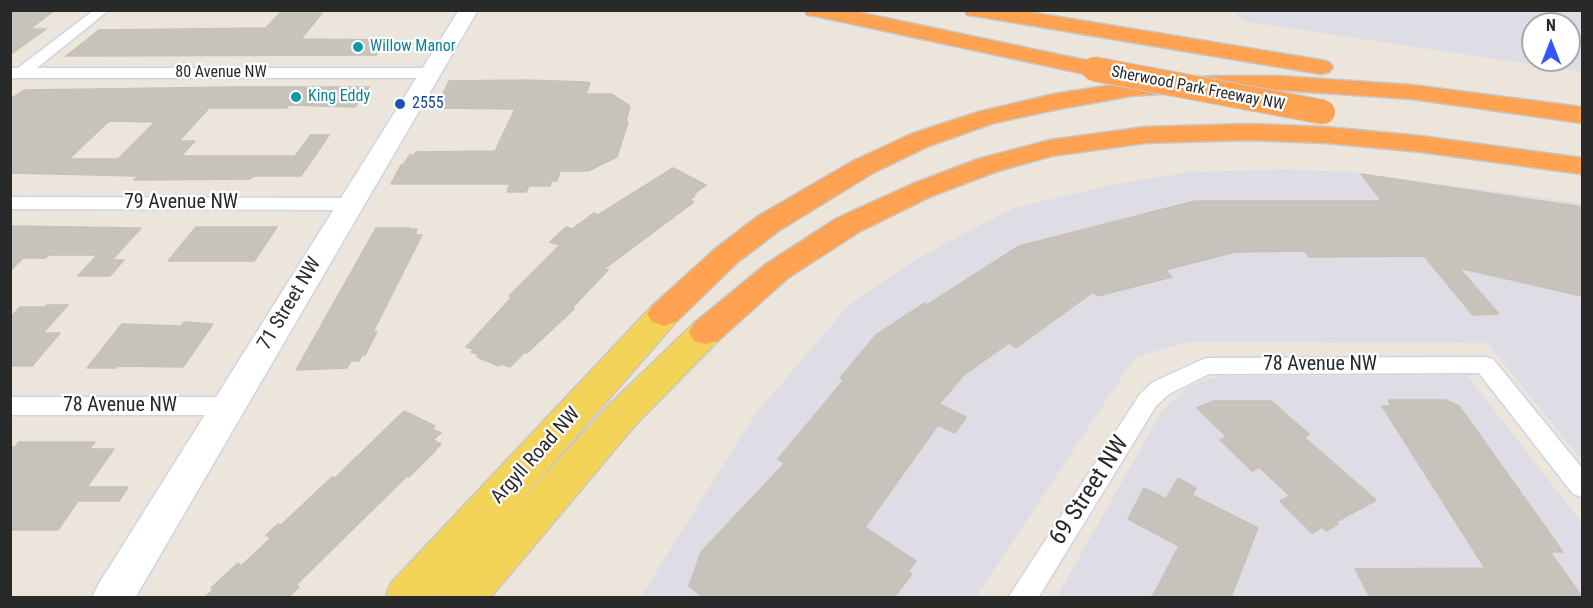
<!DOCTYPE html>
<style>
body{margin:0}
#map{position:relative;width:1593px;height:608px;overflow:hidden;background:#ece5db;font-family:"Roboto Condensed",sans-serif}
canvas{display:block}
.frame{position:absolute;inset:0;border:12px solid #292929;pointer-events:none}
.north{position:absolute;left:1521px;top:12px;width:60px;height:60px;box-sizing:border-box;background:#fff;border:2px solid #a9a9a9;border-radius:50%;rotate:0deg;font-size:16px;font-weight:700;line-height:24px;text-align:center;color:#292929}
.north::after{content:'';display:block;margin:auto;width:21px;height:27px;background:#3755fd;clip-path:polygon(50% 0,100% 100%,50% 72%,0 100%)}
</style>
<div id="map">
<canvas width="1593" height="608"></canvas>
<div class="frame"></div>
<div class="north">N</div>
</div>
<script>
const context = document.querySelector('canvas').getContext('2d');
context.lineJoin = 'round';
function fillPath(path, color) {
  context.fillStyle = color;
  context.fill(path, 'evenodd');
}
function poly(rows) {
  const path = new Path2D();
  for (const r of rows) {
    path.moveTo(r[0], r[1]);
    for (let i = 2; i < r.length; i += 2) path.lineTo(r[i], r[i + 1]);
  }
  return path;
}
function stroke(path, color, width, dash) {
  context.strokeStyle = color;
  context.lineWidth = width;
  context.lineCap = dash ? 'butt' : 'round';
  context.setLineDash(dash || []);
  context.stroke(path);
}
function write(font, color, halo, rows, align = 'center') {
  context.font = font + ' "Roboto Condensed",sans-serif';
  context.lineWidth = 4.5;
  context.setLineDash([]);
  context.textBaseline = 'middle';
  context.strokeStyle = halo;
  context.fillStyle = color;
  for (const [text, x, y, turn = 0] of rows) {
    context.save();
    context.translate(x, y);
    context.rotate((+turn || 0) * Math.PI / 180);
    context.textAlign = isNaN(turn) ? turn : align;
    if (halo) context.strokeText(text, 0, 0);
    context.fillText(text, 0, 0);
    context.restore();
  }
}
const industrial = poly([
 [1234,11,1582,11,1582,72,1243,21],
 [1533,24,1569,24,1569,60,1533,60],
 [1286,169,1351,172,1582,203,1582,460,1487,343,1188,342,1135,357,976,597,640,598,756,413,849,305,918,258,1014,208,1115,184,1191,172],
 [1467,375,1582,523,1582,597,1056,598,1161,413,1189,386,1219,376]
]);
const building = poly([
 [10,10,55,10,30,29,46,29,10,55,10,10],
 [280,13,322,13,301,39,388,40,376,55,66,56,99,30,266,28,280,13],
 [524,80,586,82,590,83,586,94,611,94,630,106,626,122,628,122,617,157,588,171,560,171,557,181,551,181,550,186,529,186,526,192,507,192,510,184,391,184,401,165,403,165,410,155,414,155,416,152,495,151,515,109,441,108,442,106,437,106,449,81,524,80],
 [235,87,369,87,355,107,289,105,287,108,209,108,179,141,195,141,181,156,295,156,311,135,329,135,301,176,253,176,250,179,134,180,138,176,10,173,10,99,25,90,235,87],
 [109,121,155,122,118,159,69,159,109,121],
 [673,168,706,185,693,195,695,196,690,200,694,202,604,269,608,270,572,308,574,309,527,353,525,352,510,367,502,364,499,366,477,357,479,355,471,352,474,350,466,347,512,297,509,296,560,245,550,242,566,227,572,229,594,213,598,215,673,168],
 [1361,174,1582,207,1582,296,1459,268,1499,314,1473,315,1424,256,1309,257,1305,251,1235,252,1165,270,1172,277,1098,296,1093,292,1016,348,1009,343,964,375,939,404,966,417,955,433,938,425,865,527,916,561,908,572,912,574,894,597,703,597,689,586,701,552,785,463,778,459,844,380,840,378,876,335,925,303,927,305,1019,246,1195,201,1382,201,1361,174],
 [10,226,75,227,141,228,112,260,124,260,110,276,78,276,97,255,49,255,45,258,23,258,10,271,10,226],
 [196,227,277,227,254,261,168,261,196,227],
 [376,228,409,228,408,229,417,229,415,235,422,235,373,332,377,332,365,355,362,355,359,361,351,361,347,368,296,370,376,228],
 [47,305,68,305,43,333,60,333,32,366,10,366,10,318,20,307,45,307,47,305],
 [184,322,213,324,183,367,118,366,116,368,87,368,122,324,181,326,184,322],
 [1388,400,1446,400,1459,406,1563,552,1550,552,1582,597,1370,597,1355,569,1485,568,1382,406,1391,406,1388,400],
 [1213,401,1271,401,1309,434,1304,437,1376,500,1336,522,1338,524,1326,531,1322,527,1312,533,1280,501,1290,496,1259,467,1252,471,1220,440,1227,437,1197,408,1213,401],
 [404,411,435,426,432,429,441,433,433,440,441,444,435,450,436,450,409,477,407,476,296,585,299,587,289,597,205,597,214,589,211,588,238,563,241,566,271,538,266,535,278,524,281,525,332,477,335,478,404,411],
 [19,442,95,442,89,449,114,449,87,487,128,487,119,501,78,501,58,530,10,530,10,447,15,447,19,442],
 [1178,478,1196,488,1192,495,1258,528,1231,597,1152,597,1179,546,1128,519,1144,488,1166,499,1178,478]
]);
const street = poly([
 [94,10,109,10,37,68,431,68,439,73,431,78,10,78,10,68,18,68,94,10],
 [10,197,351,198,358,200,360,204,358,208,351,210,10,209,10,197],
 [1485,357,1493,359,1582,468,1582,497,1573,494,1479,373,1209,374,1169,394,1156,406,1038,598,1008,598,1140,394,1153,382,1206,358,1485,357],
 [10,397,229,397,237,400,241,406,237,412,229,415,10,415,10,397]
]);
const secondary = poly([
 [459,10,478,10,135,598,92,598,98,585,459,10]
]);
const primary = poly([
 [664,302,676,306,681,314,676,322,512,510,611,403,694,323,706,320,718,323,723,332,718,341,637,423,490,598,439,598,442,591,436,598,385,598,391,583,652,306,664,302]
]);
const highway = poly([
 [805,10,848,10,1094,62,1102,64,1106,69,1102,74,1094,76,815,16,807,15,805,10],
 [965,10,1017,10,1321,60,1329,62,1333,67,1329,72,1321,74,975,16,967,15,965,10],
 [1214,76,1279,76,1412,85,1582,107,1582,123,1412,99,1279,90,1214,90,1131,96,1054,110,994,123,929,146,873,173,780,230,738,262,676,322,664,326,652,322,647,314,652,306,716,248,758,216,853,161,911,134,978,112,1054,94,1131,82,1214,76],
 [1248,124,1326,127,1421,136,1582,158,1582,174,1421,152,1326,143,1248,140,1145,143,1052,156,998,171,932,196,859,232,788,278,718,341,706,344,694,341,689,332,694,323,766,264,837,218,912,184,978,159,1050,140,1145,127,1248,124]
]);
const highwayBridge = poly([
 [1094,69,1323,112]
]);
const markers = [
 [358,47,6,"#0f9aa8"],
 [296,97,6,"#0f9aa8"],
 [400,104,6,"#1a4fb4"]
];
const farCulturenames = [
 ["Willow Manor",370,47],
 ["King Eddy",308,97]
];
const farStreetnames = [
 ["80 Avenue NW",221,73],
 ["Sherwood Park Freeway NW",1198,89,11]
];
const farTransitnames = [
 ["2555",412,104]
];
const streetNames = [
 ["79 Avenue NW",181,203],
 ["71 Street NW",290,304,-59],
 ["78 Avenue NW",1320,365],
 ["78 Avenue NW",120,406],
 ["Argyll Road NW",536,456,-48]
];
const nearStreetnames = [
 ["69 Street NW",1090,491,-57]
];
fillPath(industrial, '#dedce4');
fillPath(building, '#c7c2bb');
stroke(building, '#c7c1b5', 1.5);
stroke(street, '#d0d3e3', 3);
stroke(secondary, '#d0d3e3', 3);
stroke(primary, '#c7c7c7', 3);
stroke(highway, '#c7c7c7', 3);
fillPath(street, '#fff');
fillPath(secondary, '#fff');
fillPath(primary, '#f3d459');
fillPath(highway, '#ffa353');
stroke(highwayBridge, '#c7c7c7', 26, []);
stroke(highwayBridge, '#ffa353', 24);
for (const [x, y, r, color] of markers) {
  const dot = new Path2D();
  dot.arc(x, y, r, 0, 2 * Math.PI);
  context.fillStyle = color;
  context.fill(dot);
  stroke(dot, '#fff', 2);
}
write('16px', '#0d838f', '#fff', farCulturenames, 'left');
write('16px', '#292929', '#fff', farStreetnames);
write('16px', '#164399', '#fff', farTransitnames, 'left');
write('20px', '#292929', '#fff', streetNames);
write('24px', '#292929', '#fff', nearStreetnames);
</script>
